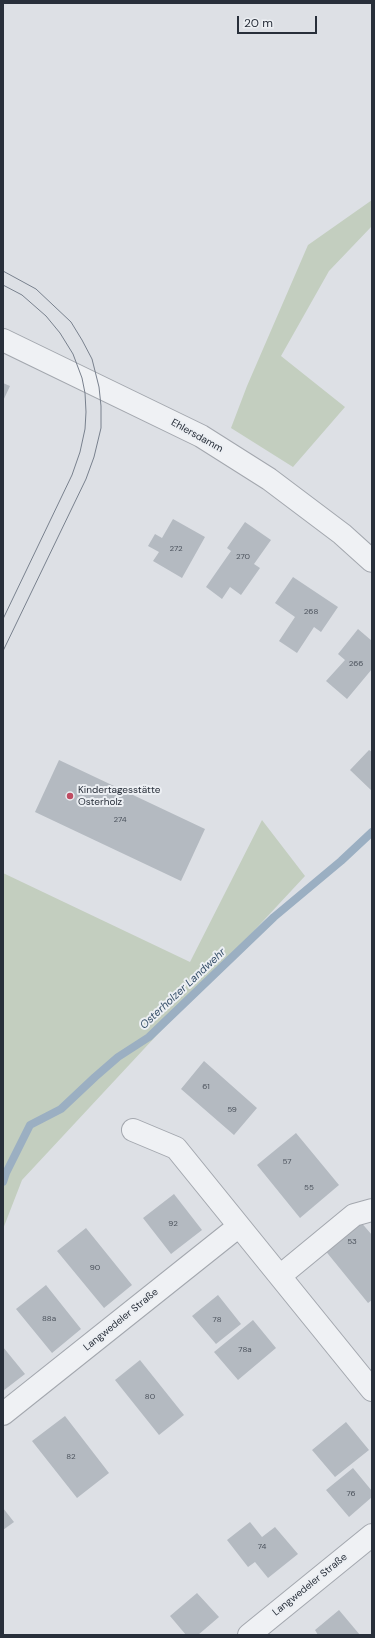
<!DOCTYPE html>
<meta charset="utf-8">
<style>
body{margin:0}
#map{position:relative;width:375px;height:1638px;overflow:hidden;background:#dde0e5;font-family:"DM Sans",sans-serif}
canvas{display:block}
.frame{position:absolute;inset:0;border:4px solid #282f3a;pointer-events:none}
.scale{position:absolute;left:237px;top:16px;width:80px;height:18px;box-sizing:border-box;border:2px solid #282f3a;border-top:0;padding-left:5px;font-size:12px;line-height:14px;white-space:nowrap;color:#282f3a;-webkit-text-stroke:3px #eceff3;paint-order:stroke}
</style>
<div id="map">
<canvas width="375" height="1638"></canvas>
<div class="frame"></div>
<div class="scale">20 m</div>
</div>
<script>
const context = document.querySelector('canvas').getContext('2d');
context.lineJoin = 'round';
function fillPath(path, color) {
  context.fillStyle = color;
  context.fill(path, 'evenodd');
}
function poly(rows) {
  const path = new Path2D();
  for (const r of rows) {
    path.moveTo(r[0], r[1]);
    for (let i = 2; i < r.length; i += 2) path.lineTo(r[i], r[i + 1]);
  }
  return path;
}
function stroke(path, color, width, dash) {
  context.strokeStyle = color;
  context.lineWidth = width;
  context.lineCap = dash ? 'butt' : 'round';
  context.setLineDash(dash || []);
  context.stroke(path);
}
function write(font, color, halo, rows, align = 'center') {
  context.font = font + ' "DM Sans",sans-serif';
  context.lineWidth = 4;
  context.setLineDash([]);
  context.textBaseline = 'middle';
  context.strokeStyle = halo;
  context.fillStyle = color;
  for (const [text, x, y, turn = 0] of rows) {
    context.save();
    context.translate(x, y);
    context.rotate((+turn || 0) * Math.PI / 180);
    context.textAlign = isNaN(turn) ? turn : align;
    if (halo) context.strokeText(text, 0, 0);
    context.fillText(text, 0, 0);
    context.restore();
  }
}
const green = poly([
 [372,200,372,226,329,271,281,356,345,407,293,467,231,428,247,386,308,245],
 [262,820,305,876,22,1180,3,1229,3,873,190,962]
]);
const stream = poly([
 [3,1182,6,1173,30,1125,61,1109,95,1077,118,1057,149,1037,274,917,341,861,372,832]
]);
const building = poly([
 [3,383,10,386,3,401],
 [173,519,205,537,182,578,153,561,159,552,148,546,155,534,162,538],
 [245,522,271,540,254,564,260,568,241,595,230,587,222,599,206,587,231,551,227,548],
 [293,577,338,607,321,632,314,627,297,653,279,641,295,617,275,603],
 [358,629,372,641,372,669,347,699,326,681,345,660,338,654],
 [369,750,372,752,372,791,350,770],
 [59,760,205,829,181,881,35,812],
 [204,1061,257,1108,234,1135,181,1089],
 [296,1133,339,1185,300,1218,257,1165],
 [174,1194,202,1230,171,1254,143,1218],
 [359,1220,372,1235,372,1300,368,1303,324,1249],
 [86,1228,132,1285,104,1308,57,1251],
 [46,1285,81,1329,52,1353,16,1309],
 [218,1295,241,1324,216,1344,192,1316],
 [253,1320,276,1348,238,1380,214,1352],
 [3,1347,25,1374,3,1391],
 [140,1360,184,1415,159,1435,115,1380],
 [65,1416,109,1473,77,1498,32,1441],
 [346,1422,369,1450,335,1477,312,1450],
 [353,1468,372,1491,372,1497,349,1517,326,1490],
 [3,1508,14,1522,3,1530],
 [250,1522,262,1537,275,1527,298,1554,268,1578,255,1562,248,1567,227,1540],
 [197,1593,219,1617,198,1635,186,1635,170,1616],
 [339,1610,360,1635,318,1635,315,1630]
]);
const minor = poly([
 [3,340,201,436,269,479,342,534,372,561],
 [133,1130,176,1148,372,1390],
 [280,1276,354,1215,372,1210],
 [3,1414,239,1226],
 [249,1635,372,1535]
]);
const tram = poly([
 [3,271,36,289,71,322,82,340,92,359,99,387,101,406,101,428,94,457,86,479,3,651],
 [3,285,22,295,46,316,60,333,73,354,82,378,85,393,86,412,85,429,80,452,72,475,3,619]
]);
const markers = [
 [70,796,4,"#bf4c62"]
];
const numberNames = [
 ["272",176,549],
 ["270",243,557],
 ["268",311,612],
 ["266",356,664],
 ["274",120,820],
 ["61",206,1087],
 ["59",232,1110],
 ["57",287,1162],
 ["55",309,1188],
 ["92",173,1224],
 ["53",352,1242],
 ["90",95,1268],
 ["88a",49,1319],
 ["78",217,1320],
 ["78a",245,1350],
 ["80",150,1397],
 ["82",71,1457],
 ["76",351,1494],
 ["74",262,1547]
];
const streetNames = [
 ["Ehlersdamm",197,436,29],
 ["Langwedeler Straße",121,1320,-39],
 ["Langwedeler Straße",310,1585,-39]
];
const poiNames = [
 ["Kindertagesstätte",78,790],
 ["Osterholz",78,802]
];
const waterNames = [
 ["Osterholzer Landwehr",183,989,-43]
];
fillPath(green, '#c3cebf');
stroke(stream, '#9bafc2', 8);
fillPath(building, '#b4bac1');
stroke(minor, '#a3a7ae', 24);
stroke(minor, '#eff1f4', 22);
stroke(tram, '#78808d', 1);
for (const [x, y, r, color] of markers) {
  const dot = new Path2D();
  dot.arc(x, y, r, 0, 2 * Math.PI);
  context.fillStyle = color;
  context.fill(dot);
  stroke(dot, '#eceff3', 1.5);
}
write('8px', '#4b525c', null, numberNames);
write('10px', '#282f3a', '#eceff3', streetNames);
write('10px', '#282f3a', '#eceff3', poiNames, 'left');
write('italic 11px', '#364f69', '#eceff3', waterNames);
</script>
